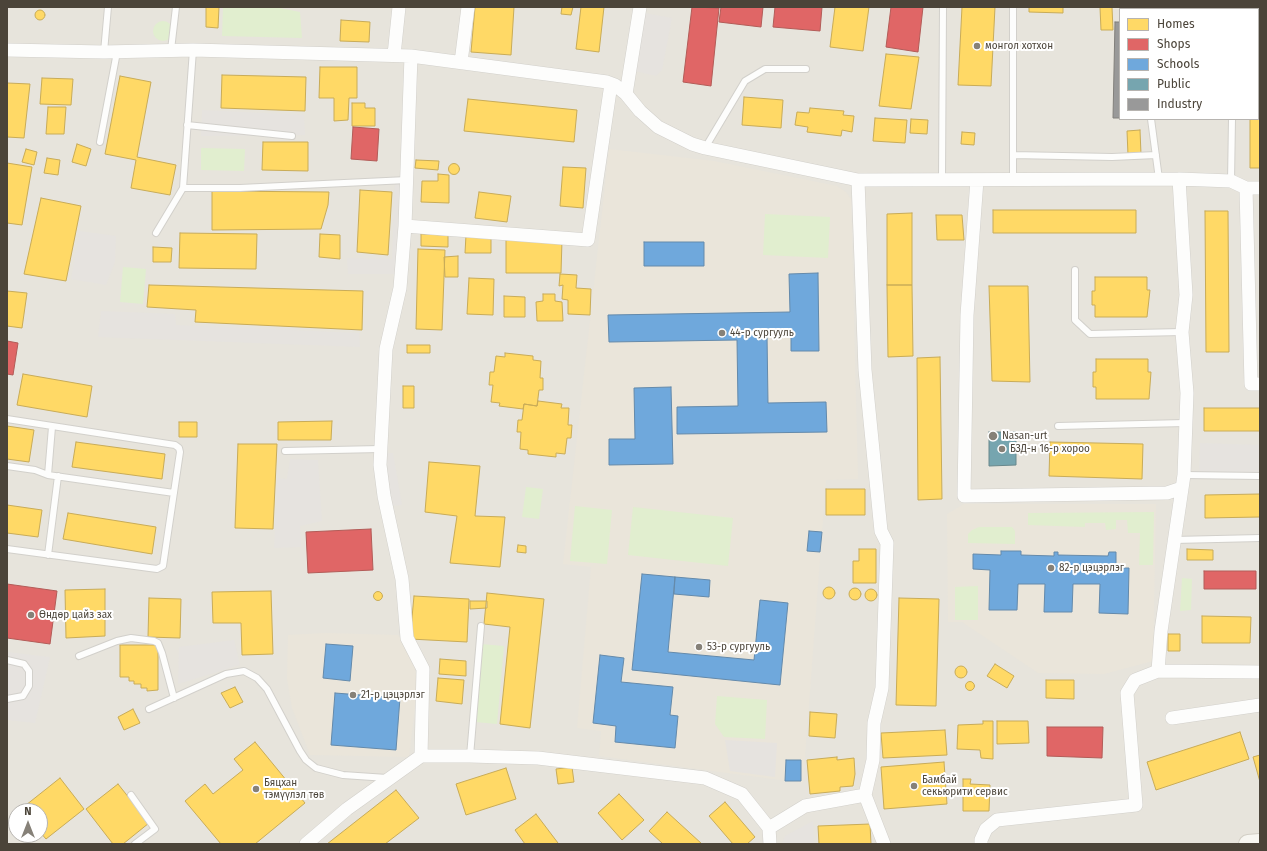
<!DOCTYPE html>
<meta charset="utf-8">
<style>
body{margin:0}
#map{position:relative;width:1267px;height:851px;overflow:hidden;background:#f4f2ee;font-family:"Fira Sans",sans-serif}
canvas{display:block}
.frame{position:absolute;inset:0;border:8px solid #4b4439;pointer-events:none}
.legend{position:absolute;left:1119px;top:8px;width:140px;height:112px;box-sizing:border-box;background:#fff;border:1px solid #b7b4b0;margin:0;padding:5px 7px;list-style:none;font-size:12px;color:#4b4439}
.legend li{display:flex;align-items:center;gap:8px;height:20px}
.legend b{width:20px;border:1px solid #b7b4b0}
.north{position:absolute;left:8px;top:803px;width:40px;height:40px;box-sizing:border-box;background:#fff;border:1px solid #b7b4b0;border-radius:50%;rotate:0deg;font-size:11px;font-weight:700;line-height:16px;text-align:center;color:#4b4439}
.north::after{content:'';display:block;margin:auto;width:14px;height:18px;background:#868178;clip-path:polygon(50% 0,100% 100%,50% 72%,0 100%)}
</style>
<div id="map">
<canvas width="1267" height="851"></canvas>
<div class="frame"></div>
<ul class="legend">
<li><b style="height:11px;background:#ffd966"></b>Homes</li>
<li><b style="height:11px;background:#e06666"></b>Shops</li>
<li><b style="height:11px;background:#6fa8dc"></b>Schools</li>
<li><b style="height:11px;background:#76a5af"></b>Public</li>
<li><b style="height:11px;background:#999"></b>Industry</li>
</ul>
<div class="north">N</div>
</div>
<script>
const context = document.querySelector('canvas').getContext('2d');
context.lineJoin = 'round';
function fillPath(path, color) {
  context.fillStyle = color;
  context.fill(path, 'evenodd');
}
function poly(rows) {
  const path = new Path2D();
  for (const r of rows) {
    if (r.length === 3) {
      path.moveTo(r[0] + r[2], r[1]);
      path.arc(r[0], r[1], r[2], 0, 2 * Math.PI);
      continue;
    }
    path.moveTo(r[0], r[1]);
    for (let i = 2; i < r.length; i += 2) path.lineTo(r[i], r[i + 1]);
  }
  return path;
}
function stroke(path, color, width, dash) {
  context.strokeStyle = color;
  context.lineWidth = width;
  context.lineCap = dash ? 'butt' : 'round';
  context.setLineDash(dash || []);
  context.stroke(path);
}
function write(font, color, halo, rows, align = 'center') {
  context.font = font + ' "Fira Sans",sans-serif';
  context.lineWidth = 4;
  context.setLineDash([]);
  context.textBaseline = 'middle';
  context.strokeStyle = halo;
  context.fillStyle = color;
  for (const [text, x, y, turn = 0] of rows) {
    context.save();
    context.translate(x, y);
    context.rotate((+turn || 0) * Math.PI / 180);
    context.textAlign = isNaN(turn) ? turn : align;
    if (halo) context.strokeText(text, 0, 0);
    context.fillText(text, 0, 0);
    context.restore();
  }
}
const residential = poly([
 [7,7,1260,7,1260,844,7,844],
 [1120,9,1258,9,1258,119,1120,119],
 [16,811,40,811,40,835,16,835]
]);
const education = poly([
 [609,149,714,161,837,186,846,192,851,199,858,479,826,480,803,783,599,756,601,731,577,728,591,567,563,564],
 [964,504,1156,504,1153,661,1104,674,1038,673,962,622,948,622,947,514],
 [326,633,398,635,410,651,418,681,409,757,310,755,292,708,287,679,288,635]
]);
const green = poly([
 [223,7,275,7,300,12,302,38,222,36],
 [163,31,10],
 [201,148,245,149,244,171,201,170],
 [765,214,830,217,828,258,763,255],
 [123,267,146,269,143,304,120,302],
 [526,487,543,489,539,519,522,517],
 [575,506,612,510,607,564,570,561],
 [633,507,733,518,728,566,628,555],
 [1154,512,1153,565,1139,565,1140,533,1128,533,1127,520,1116,520,1116,529,1106,530,1105,523,1085,523,1085,527,1028,525,1028,513],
 [979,527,1012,527,1015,531,1015,544,968,543,968,534,972,530],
 [1182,578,1192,579,1191,610,1180,611],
 [978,586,978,620,955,620,955,587],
 [481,644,504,646,497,724,475,722],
 [717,696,767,700,765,739,724,737,715,724]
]);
const parking = poly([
 [645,13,672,18,662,70,656,76,635,71],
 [202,110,304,115,305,135,201,136],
 [395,179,409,179,404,274,348,274,347,258,392,259],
 [80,231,116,236,115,262,106,285,71,279],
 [101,311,175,314,176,325,359,333,360,347,98,337],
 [1200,443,1260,445,1260,474,1199,473],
 [384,453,393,453,402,505,392,506],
 [290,459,318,460,322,521,300,526,301,547,274,548,278,478,287,479],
 [234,640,240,665,178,684,179,647],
 [7,652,50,657,35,723,7,720],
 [725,740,777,743,775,777,730,771],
 [813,821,814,844,782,844,785,836]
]);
const homes = poly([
 [206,7,219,7,218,28,206,27,206,7],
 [475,7,514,7,511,55,471,52,475,7],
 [562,7,573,7,571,15,561,14,562,7],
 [581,7,604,7,599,52,576,49,581,7],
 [835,7,869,7,863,51,830,47,835,7],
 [962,7,995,7,991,86,958,85,962,7],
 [1029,7,1063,7,1063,13,1029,12,1029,7],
 [1100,7,1112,7,1113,30,1101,30,1100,7],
 [40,15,5],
 [341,20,370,22,369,42,340,41,341,20],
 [1258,24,1260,24,1260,168,1250,168,1250,119,1258,119,1258,24],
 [886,54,919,57,911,109,879,106,886,54],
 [320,67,357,67,357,98,349,98,348,120,334,121,334,98,319,98,320,67],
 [222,75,306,77,305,111,221,108,222,75],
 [120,76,151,82,137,157,176,165,170,195,131,188,136,160,105,154,120,76],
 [42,78,73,79,71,105,40,104,42,78],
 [7,83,30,84,24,138,7,137,7,83],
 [744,97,783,100,781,128,742,125,744,97],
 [468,99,577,110,574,142,464,131,468,99],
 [352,103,365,103,365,108,375,108,375,126,352,126,352,103],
 [48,107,66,107,64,134,46,134,48,107],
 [810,108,844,111,843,115,854,116,852,132,842,130,841,136,807,132,808,127,795,125,797,112,809,113,810,108],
 [875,118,907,120,905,143,873,141,875,118],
 [911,119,928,120,927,134,910,133,911,119],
 [1140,130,1141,154,1128,155,1127,131,1140,130],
 [962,132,975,133,974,145,961,144,962,132],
 [263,142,308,142,308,171,262,170,263,142],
 [77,144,91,149,86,166,72,162,77,144],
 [26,149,37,152,34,165,22,162,26,149],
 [47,158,60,160,58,175,44,173,47,158],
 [416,160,439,161,438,170,415,168,416,160],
 [7,163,32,167,22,225,7,223,7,163],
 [454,169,5.5],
 [563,167,586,168,583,208,560,206,563,167],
 [438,174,449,175,449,203,421,202,422,181,438,181,438,174],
 [360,190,392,192,388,255,357,252,360,190],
 [212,191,329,192,328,205,321,229,212,230,212,191],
 [479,192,511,196,507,222,475,218,479,192],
 [41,198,81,206,66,281,24,274,41,198],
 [993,210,1136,210,1136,233,993,233,993,210],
 [1205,211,1228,211,1229,352,1206,352,1205,211],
 [912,213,912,285,887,285,887,214,912,213],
 [936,215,962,215,964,240,937,240,936,215],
 [180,233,257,234,256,269,179,268,180,233],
 [320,234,340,235,340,259,319,257,320,234],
 [421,234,448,235,448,247,421,246,421,234],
 [466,235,491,235,491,253,465,253,466,235],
 [506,240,562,240,561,273,506,273,506,240],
 [153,247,172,248,171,262,153,262,153,247],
 [418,249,445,250,442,330,416,329,418,249],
 [458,256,458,277,445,277,444,257,458,256],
 [560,274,577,275,576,288,591,289,590,315,568,314,568,300,562,299,563,285,559,286,560,274],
 [1095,277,1147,277,1147,290,1150,290,1147,317,1095,317,1095,305,1092,305,1092,291,1095,291,1095,277],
 [469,278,494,279,493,315,467,314,469,278],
 [149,285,363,291,362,330,195,322,196,310,147,307,149,285],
 [887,285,912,285,913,356,888,357,887,285],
 [989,286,1028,286,1030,382,992,381,989,286],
 [7,291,27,293,22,328,7,326,7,291],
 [543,294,555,294,555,301,562,302,563,321,537,321,536,302,543,301,543,294],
 [504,296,525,297,525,317,504,317,504,296],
 [407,345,430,345,430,353,407,353,407,345],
 [505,353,533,356,533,360,541,361,540,378,543,378,543,390,539,390,537,406,524,404,523,409,499,406,500,403,491,402,493,385,489,385,490,372,494,372,496,356,505,357,505,353],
 [940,357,942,499,918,500,917,358,940,357],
 [1096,359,1148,359,1148,372,1151,372,1149,399,1096,399,1096,387,1093,387,1093,372,1096,372,1096,359],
 [23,374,92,386,87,417,17,405,23,374],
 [403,386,414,386,414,408,403,408,403,386],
 [538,401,562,404,561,408,569,408,568,425,572,425,571,438,567,438,565,454,556,453,556,457,528,454,528,450,520,449,521,432,517,432,518,420,522,420,524,404,537,406,538,401],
 [1204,408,1260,408,1260,431,1204,431,1204,408],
 [332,421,331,440,278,440,278,422,332,421],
 [179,422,197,422,197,437,179,437,179,422],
 [7,426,34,430,29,462,7,459,7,426],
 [76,442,165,454,162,479,72,467,76,442],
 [1050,442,1143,444,1142,479,1049,476,1050,442],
 [238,444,277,444,273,529,235,528,238,444],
 [429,462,480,466,475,516,505,517,500,567,450,563,457,516,425,512,429,462],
 [826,489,865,489,865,515,826,515,826,489],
 [1260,494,1260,517,1205,518,1205,495,1260,494],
 [7,505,42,510,38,537,7,533,7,505],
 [68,513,156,527,152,554,63,539,68,513],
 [518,545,526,546,526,553,517,552,518,545],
 [859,549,876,549,876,583,853,583,853,561,859,561,859,549],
 [1187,549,1213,550,1213,560,1187,560,1187,549],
 [829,593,6],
 [855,594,6],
 [871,595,6],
 [105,589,105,636,66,638,65,590,105,589],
 [271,591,273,654,242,655,241,623,213,623,212,592,271,591],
 [378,596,4.5],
 [487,593,544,599,530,728,500,724,510,627,484,624,487,593],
 [414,596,469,599,467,642,410,639,414,596],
 [149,598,181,599,180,638,148,637,149,598],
 [899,598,939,599,936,706,896,705,899,598],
 [470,601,487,601,487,608,470,609,470,601],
 [1202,616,1251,617,1250,643,1202,643,1202,616],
 [1168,634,1180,634,1180,651,1168,651,1168,634],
 [120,645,158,645,158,690,147,691,147,688,141,688,141,684,134,684,134,681,129,681,129,677,120,677,120,645],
 [440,659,466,661,466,676,439,674,440,659],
 [995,664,1014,676,1007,688,987,676,995,664],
 [961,672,6],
 [438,678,464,680,462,704,436,701,438,678],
 [1046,680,1074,680,1074,699,1046,698,1046,680],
 [970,686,4.5],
 [235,687,243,702,230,708,221,693,235,687],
 [133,709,140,723,124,730,118,717,133,709],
 [810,712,837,714,835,738,809,736,810,712],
 [983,721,993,721,993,759,981,758,980,750,957,749,958,725,983,724,983,721],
 [997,721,1028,721,1029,743,997,744,997,721],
 [945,730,947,755,883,758,881,733,945,730],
 [1240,732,1249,759,1156,790,1147,762,1240,732],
 [255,742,305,803,255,844,221,844,185,801,205,784,213,794,243,770,234,759,255,742],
 [1260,755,1260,782,1253,757,1260,755],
 [837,757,837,760,854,758,855,774,853,786,840,787,840,791,810,794,807,760,837,757],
 [944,762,947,804,884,809,881,767,944,762],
 [572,767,574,782,558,784,556,769,572,767],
 [506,768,516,799,466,815,456,784,506,768],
 [60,778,84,809,46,839,40,832,40,811,23,811,21,809,60,778],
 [963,779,971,779,970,784,990,785,989,811,963,811,963,779],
 [118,784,149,823,123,844,113,844,86,809,118,784],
 [396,790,419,818,385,844,327,844,396,790],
 [619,794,644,820,622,840,598,813,619,794],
 [725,802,755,837,747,844,733,844,709,816,725,802],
 [667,812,702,844,663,844,649,831,667,812],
 [536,814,558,843,557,844,525,844,515,830,536,814],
 [870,824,871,844,819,844,818,826,870,824]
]);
const shops = poly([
 [692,7,719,8,711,86,683,82,692,7],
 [721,7,763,7,761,27,719,22,721,7],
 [775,7,822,7,820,31,773,27,775,7],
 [891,7,923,7,918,52,886,47,891,7],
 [353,127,379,129,377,161,351,159,353,127],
 [7,341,18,343,13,375,7,374,7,341],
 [371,529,373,570,308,573,306,532,371,529],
 [1204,571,1256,571,1256,589,1204,589,1204,571],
 [7,584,57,591,50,644,7,638,7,584],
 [1047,727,1103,727,1102,758,1047,756,1047,727]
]);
const schools = poly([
 [644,242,704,242,704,266,644,266,644,242],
 [818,273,819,351,791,351,791,334,767,335,768,403,826,402,827,432,677,434,677,407,738,406,737,340,609,342,608,315,790,312,789,274,818,273],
 [671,387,673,464,609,465,609,439,635,439,634,388,671,387],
 [809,531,822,532,820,552,807,551,809,531],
 [1001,551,1021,551,1021,555,1054,556,1054,552,1058,552,1058,555,1108,556,1109,552,1116,552,1116,568,1129,568,1128,614,1099,613,1100,584,1073,584,1072,612,1044,612,1045,584,1018,584,1017,610,989,610,990,570,973,569,973,554,1001,555,1001,551],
 [642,574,675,577,668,652,754,660,760,600,788,603,780,685,632,670,642,574],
 [675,577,710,580,709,597,674,594,675,577],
 [326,644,353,646,350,681,323,678,326,644],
 [600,655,624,658,621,682,673,687,670,715,678,716,675,748,615,742,616,726,593,723,600,655],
 [335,693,400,698,396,750,331,745,335,693],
 [786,760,801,760,801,781,785,781,786,760]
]);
const public = poly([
 [989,432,1016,432,1016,465,989,466,989,432]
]);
const industry = poly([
 [1115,22,1120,22,1120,118,1113,118,1115,22]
]);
const service = poly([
 [1144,7,1144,9],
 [171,50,176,7],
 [104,52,108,7],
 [1151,119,1159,179],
 [187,125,292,136],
 [100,142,117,52],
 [705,148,745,81,765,69,806,69],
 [1013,155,1112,157,1156,155],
 [942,180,943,7],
 [1013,180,1013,7],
 [1231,181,1232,119],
 [183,188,240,188,407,180],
 [156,233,183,188,193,50],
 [1075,270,1075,320,1090,334,1182,332],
 [7,419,175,445,179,448,180,452,163,566,157,569,7,549],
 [1058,426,1185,423],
 [285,451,380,449],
 [7,466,35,470,48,475,52,427],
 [48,475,174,493],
 [1184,475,1260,476],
 [1174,540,1260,538],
 [48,555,58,476],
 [79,656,117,641,131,638,154,641,158,643,162,653,174,698],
 [7,660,24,664,29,671,29,686,23,696,7,699],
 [149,709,226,674,244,671,257,678,267,689,300,751,306,760,316,768,343,775,387,778],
 [470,756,481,626],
 [131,795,155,829,135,844]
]);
const minor = poly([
 [7,50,104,52,193,50,411,56,607,82,615,85,626,94,640,111,658,127,692,144,705,148,858,180,1179,179,1231,181,1246,188,1260,188],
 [394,55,399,7],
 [461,62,468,7],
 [626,94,640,7],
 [1179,179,1186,295,1182,332,1187,393,1184,475,1161,631,1158,671,1260,672],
 [977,180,967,315,964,496,1167,493,1182,488],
 [1246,188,1251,384,1260,384],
 [405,226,588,240,611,84],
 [1172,718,1260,705],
 [421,756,470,756,538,758,705,778,742,794,769,828,770,844],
 [865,795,884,844],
 [769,828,805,806,865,795,873,760,874,723,882,688,887,543,881,531,865,370,858,180],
 [306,844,347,809,421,756,423,669,407,638,402,579,384,496,380,465,386,349,400,288,405,226,411,56],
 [981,844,981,840,986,829,997,820,1136,805,1127,693,1135,680,1158,671]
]);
const secondary = poly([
 [1248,844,1260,843]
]);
const markers = [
 [977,46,4,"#868178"],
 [722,333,4,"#868178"],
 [993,436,5,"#868178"],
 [1002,449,4,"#868178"],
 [1051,568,4,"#868178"],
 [31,615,4,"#868178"],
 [699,647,4,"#868178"],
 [353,695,4,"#868178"],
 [914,786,4,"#868178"],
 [256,789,4,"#868178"]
];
const poiNames = [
 ["монгол хотхон",985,46],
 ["44-р сургууль",730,333],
 ["Nasan-urt",1002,436],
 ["БЗД-н 16-р хороо",1010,449],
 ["82-р цэцэрлэг",1059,568],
 ["Өндөр цайз зах",39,615],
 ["53-р сургууль",707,647],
 ["21-р цэцэрлэг",361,695],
 ["Бамбай",922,780],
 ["секьюрити сервис",922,792],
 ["Бяцхан",264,783],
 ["тэмүүлэл төв",264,795]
];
fillPath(residential, '#e7e4dc');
fillPath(education, '#eae5da');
fillPath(green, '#e1eecf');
fillPath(parking, '#e6e3df');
fillPath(homes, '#ffd966');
stroke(homes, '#c9ac58', 1);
fillPath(shops, '#e06666');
stroke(shops, '#b35c58', 1);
fillPath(schools, '#6fa8dc');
stroke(schools, '#648aab', 1);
fillPath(public, '#76a5af');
stroke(public, '#69888c', 1);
fillPath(industry, '#999');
stroke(industry, '#82807c', 1);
stroke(service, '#d2d0cb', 8);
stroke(minor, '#d2d0cb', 14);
stroke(secondary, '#d3cfc5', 20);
stroke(service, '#fdfdfc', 6);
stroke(minor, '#fdfdfc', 13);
stroke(secondary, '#f7f6f1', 18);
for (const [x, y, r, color] of markers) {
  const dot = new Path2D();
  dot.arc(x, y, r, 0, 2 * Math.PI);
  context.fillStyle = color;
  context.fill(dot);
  stroke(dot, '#fff', 1.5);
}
write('10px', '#4b4439', '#fff', poiNames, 'left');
</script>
